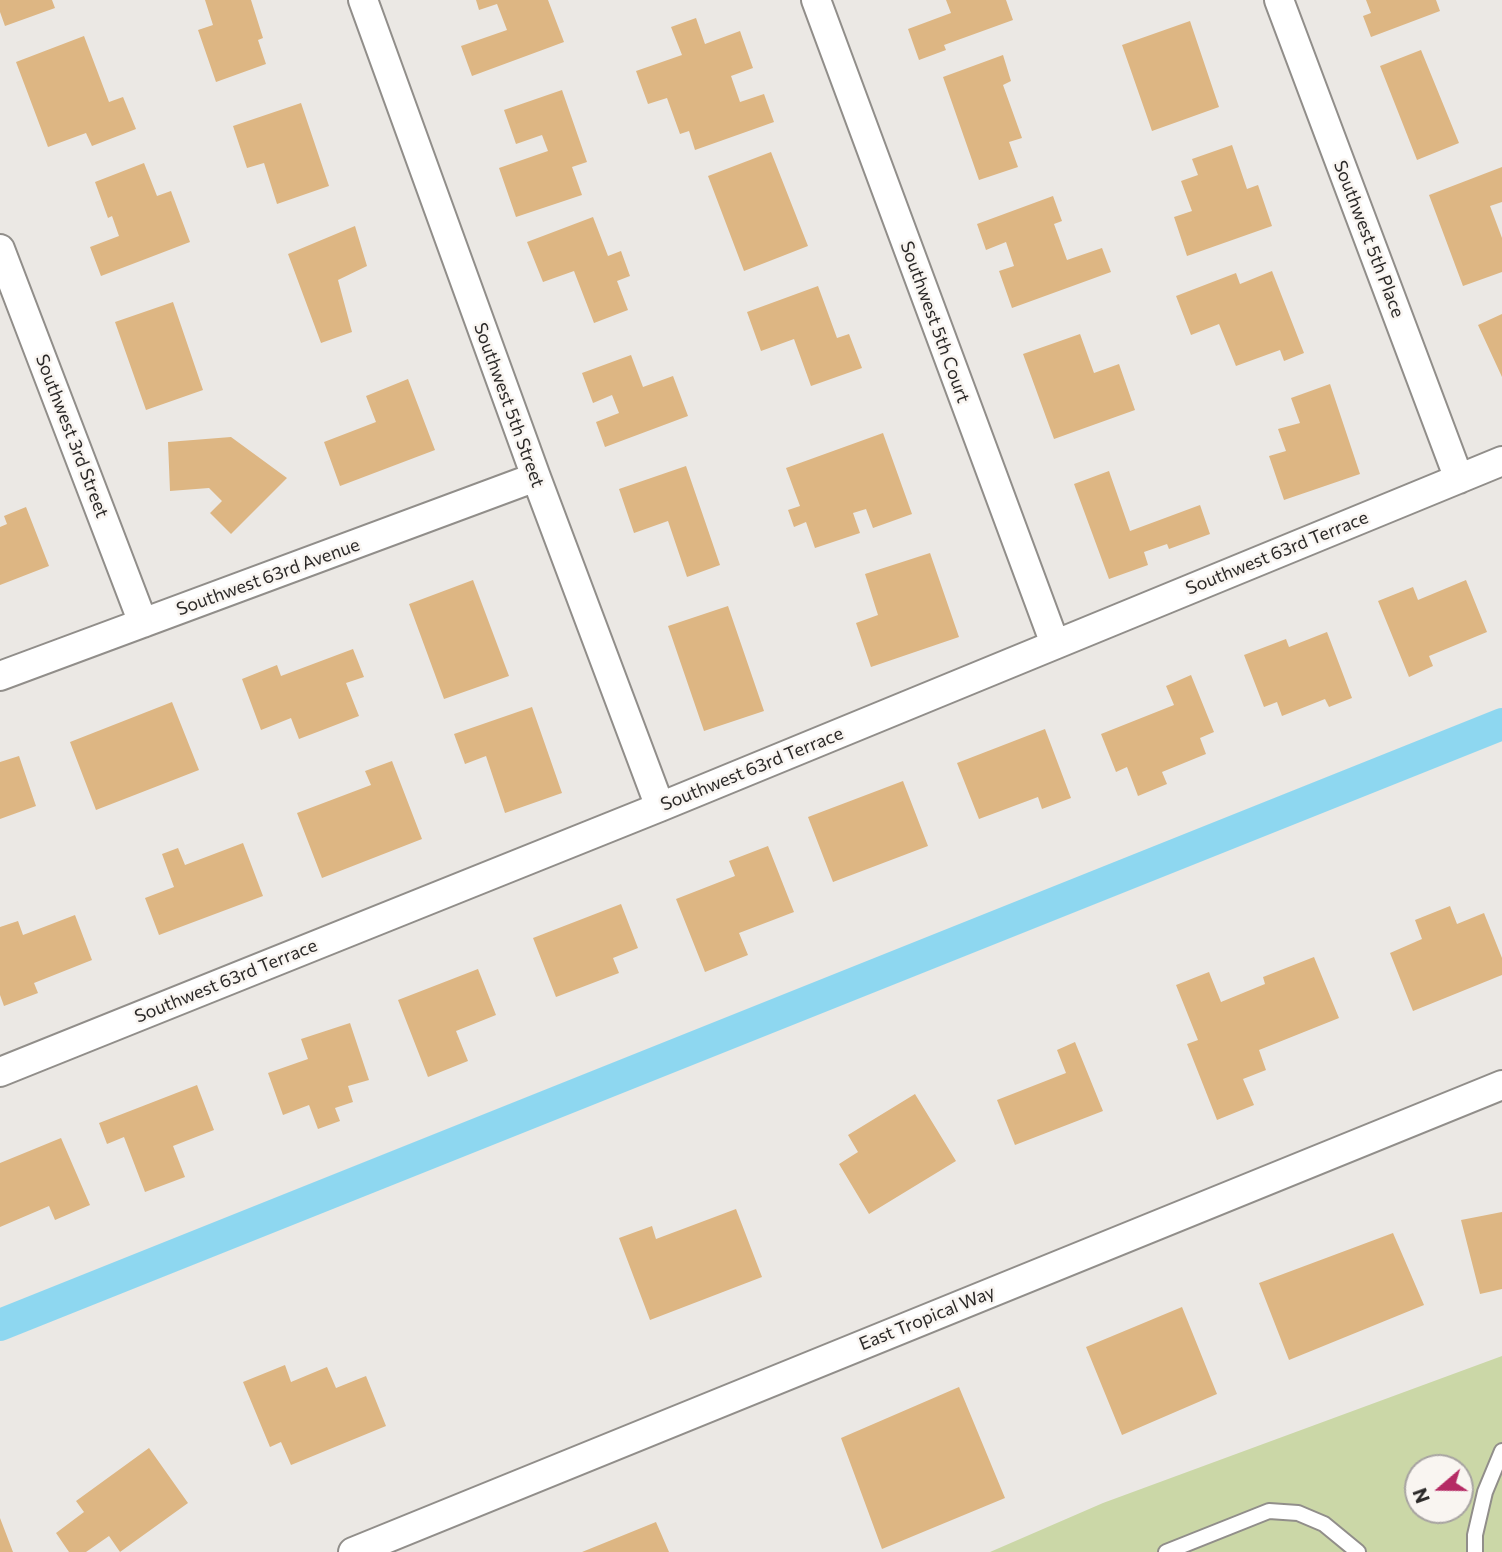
<!DOCTYPE html>
<style>
body{margin:0}
#map{position:relative;width:1502px;height:1552px;overflow:hidden;background:#ebe8e4;font-family:Commissioner,sans-serif}
canvas{display:block}
.north{position:absolute;left:1404px;top:1454px;width:70px;height:70px;box-sizing:border-box;background:#f9f5f1;border:2px solid #a7a3a1;border-radius:50%;rotate:250deg;font-size:19px;font-weight:700;line-height:28px;text-align:center;color:#2b2928}
.north::after{content:'';display:block;margin:auto;width:24px;height:32px;background:#b52a64;clip-path:polygon(50% 0,100% 100%,50% 72%,0 100%)}
</style>
<div id="map">
<canvas width="1502" height="1552"></canvas>
<div class="north">N</div>
</div>
<script>
const context = document.querySelector('canvas').getContext('2d');
context.lineJoin = 'round';
function fillPath(path, color) {
  context.fillStyle = color;
  context.fill(path, 'evenodd');
}
function poly(rows) {
  const path = new Path2D();
  for (const r of rows) {
    path.moveTo(r[0], r[1]);
    for (let i = 2; i < r.length; i += 2) path.lineTo(r[i], r[i + 1]);
  }
  return path;
}
function stroke(path, color, width, dash) {
  context.strokeStyle = color;
  context.lineWidth = width;
  context.lineCap = dash ? 'butt' : 'round';
  context.setLineDash(dash || []);
  context.stroke(path);
}
function write(font, color, halo, rows, align = 'center') {
  context.font = font + ' Commissioner,sans-serif';
  context.lineWidth = 5;
  context.setLineDash([]);
  context.textBaseline = 'middle';
  context.strokeStyle = halo;
  context.fillStyle = color;
  for (const [text, x, y, turn = 0] of rows) {
    context.save();
    context.translate(x, y);
    context.rotate((+turn || 0) * Math.PI / 180);
    context.textAlign = isNaN(turn) ? turn : align;
    if (halo) context.strokeText(text, 0, 0);
    context.fillText(text, 0, 0);
    context.restore();
  }
}
const green = poly([
 [1502,1356,1502,1552,990,1552,1103,1503],
 [1418,1468,1460,1468,1460,1510,1418,1510]
]);
const canal = poly([
 [0,1325,1502,724]
]);
const building = poly([
 [0,0,52,0,55,8,5,26,0,12],
 [205,0,251,0,263,38,258,40,266,64,216,82,198,30,213,25],
 [476,0,548,0,564,42,472,76,461,46,507,30,497,4,479,10],
 [946,0,1006,0,1013,20,944,45,946,50,919,60,908,29,951,13],
 [1366,0,1436,0,1440,11,1371,37,1363,16,1371,13],
 [696,18,705,44,740,31,753,68,731,76,740,102,764,94,774,122,695,150,689,131,680,134,667,98,648,104,636,71,682,55,671,27],
 [1190,21,1219,107,1152,131,1122,45],
 [84,36,109,102,123,97,136,129,92,146,86,133,48,147,16,62],
 [1421,50,1459,143,1417,160,1380,66],
 [1003,55,1011,81,1003,85,1022,138,1009,142,1018,167,979,180,943,77],
 [562,90,587,162,572,167,582,195,516,217,499,168,548,151,542,135,516,144,504,110],
 [301,103,329,186,277,204,264,163,247,168,233,126],
 [1232,145,1247,189,1258,185,1272,226,1187,256,1174,217,1192,211,1181,181,1198,175,1192,159],
 [771,152,808,246,744,271,708,176],
 [144,163,157,196,171,191,190,242,101,276,90,247,119,236,112,216,108,218,95,182],
 [1502,167,1502,202,1490,206,1502,238,1502,272,1463,286,1429,195],
 [1053,196,1062,221,1054,224,1067,260,1102,248,1111,272,1012,308,999,271,1014,266,1006,242,986,250,977,224],
 [593,217,608,256,621,251,630,276,617,281,628,310,594,323,574,271,543,282,527,242],
 [355,226,367,266,338,280,352,332,321,343,288,254],
 [1272,271,1304,353,1284,361,1280,350,1236,366,1219,324,1191,335,1176,296,1236,273,1240,284],
 [818,286,837,338,849,334,862,368,811,386,794,339,761,351,747,312],
 [173,302,203,390,146,410,115,322],
 [1502,314,1502,377,1478,325],
 [1080,334,1094,373,1119,364,1135,410,1054,439,1023,354],
 [631,355,643,387,673,376,688,416,605,447,596,422,619,413,612,395,593,403,582,373],
 [408,379,435,450,340,486,324,442,376,422,366,396],
 [1330,384,1360,474,1284,500,1269,456,1286,451,1278,429,1300,423,1291,398],
 [883,433,912,514,873,528,866,509,853,513,860,533,815,548,806,522,794,527,788,510,800,506,786,468],
 [231,437,287,478,231,534,210,513,222,501,209,488,170,491,168,442],
 [686,466,720,565,687,577,668,521,634,533,619,489],
 [1109,471,1130,531,1200,505,1210,534,1169,549,1167,544,1144,552,1148,565,1109,579,1074,484],
 [26,507,49,566,0,585,0,527,7,524,4,516],
 [930,553,959,637,871,667,856,623,878,615,865,574],
 [473,580,509,676,444,699,409,604],
 [1466,580,1487,632,1429,656,1433,666,1409,677,1378,601,1413,587,1418,600],
 [728,606,764,711,704,731,668,626],
 [1327,632,1352,698,1329,707,1325,699,1282,716,1277,702,1264,707,1244,655,1286,639,1289,647],
 [353,649,364,677,346,683,359,716,299,739,291,718,261,730,242,679,277,665,281,676],
 [1191,675,1214,732,1200,738,1206,754,1162,772,1167,784,1138,796,1127,767,1116,772,1101,734,1174,705,1166,686],
 [172,702,199,770,96,810,70,742],
 [532,707,562,793,505,813,486,756,465,764,454,734],
 [1045,729,1071,798,1042,809,1038,797,979,819,957,763],
 [19,756,36,806,0,819,0,762],
 [392,761,422,839,322,878,297,813,371,785,365,771],
 [903,781,928,846,833,882,808,817],
 [243,843,263,896,159,935,145,898,174,887,162,854,178,848,185,865],
 [768,846,794,912,739,933,748,955,705,972,676,899,735,876,729,861],
 [621,904,638,948,613,958,619,973,556,997,533,938],
 [1450,906,1457,924,1484,913,1502,958,1502,975,1413,1011,1390,953,1422,939,1415,920],
 [75,915,92,960,34,983,38,993,4,1006,0,995,0,927,18,921,23,935],
 [1314,957,1339,1018,1259,1050,1266,1070,1243,1079,1254,1105,1217,1120,1187,1044,1198,1040,1176,985,1209,972,1221,1002,1265,984,1263,977],
 [478,969,496,1015,456,1031,468,1061,428,1077,398,1000],
 [350,1023,369,1080,348,1086,353,1102,335,1108,340,1121,318,1129,309,1105,283,1115,268,1073,308,1059,301,1039],
 [1075,1042,1103,1111,1015,1145,997,1100,1066,1073,1057,1050],
 [197,1085,214,1130,173,1146,185,1177,145,1192,124,1137,107,1144,99,1123],
 [915,1094,956,1161,869,1214,839,1164,858,1152,848,1135],
 [61,1138,90,1205,55,1220,49,1206,0,1227,0,1163],
 [736,1209,762,1277,650,1320,619,1238,652,1226,656,1239],
 [1502,1212,1502,1289,1480,1294,1461,1220],
 [1393,1233,1424,1305,1289,1360,1259,1283],
 [1182,1307,1217,1394,1122,1435,1086,1347],
 [285,1365,291,1382,327,1367,336,1388,366,1376,386,1426,291,1465,281,1442,270,1447,243,1382],
 [959,1387,1005,1498,882,1549,841,1438],
 [149,1448,188,1503,120,1552,109,1536,86,1552,69,1552,56,1533,84,1512,76,1501],
 [0,1518,13,1552,0,1552],
 [656,1522,669,1552,582,1552]
]);
const lane = poly([
 [1166,1552,1269,1511,1298,1513,1324,1524,1358,1552],
 [1475,1552,1475,1535,1485,1492,1502,1451]
]);
const street = poly([
 [363,0,536,477,660,807],
 [816,0,1055,644],
 [1279,0,1459,479],
 [0,249,143,623],
 [0,676,536,477],
 [0,1072,660,807,1502,461],
 [353,1552,1502,1085]
]);
const streetNames = [
 ["Southwest 5th Place",1369,239,69],
 ["Southwest 5th Court",935,322,70],
 ["Southwest 5th Street",509,405,70],
 ["Southwest 3rd Street",72,436,69],
 ["Southwest 63rd Terrace",1277,553,-22],
 ["Southwest 63rd Avenue",268,577,-20],
 ["Southwest 63rd Terrace",752,769,-22],
 ["Southwest 63rd Terrace",226,981,-22],
 ["East Tropical Way",927,1318,-22]
];
fillPath(green, '#cbd7a7');
stroke(canal, '#8ed7f0', 32);
fillPath(building, '#ddb683');
stroke(lane, '#918e8a', 18);
stroke(street, '#918e8a', 32);
stroke(lane, '#fff', 14);
stroke(street, '#fff', 28);
write('18px', '#2b2928', '#f9f5f1', streetNames);
</script>
